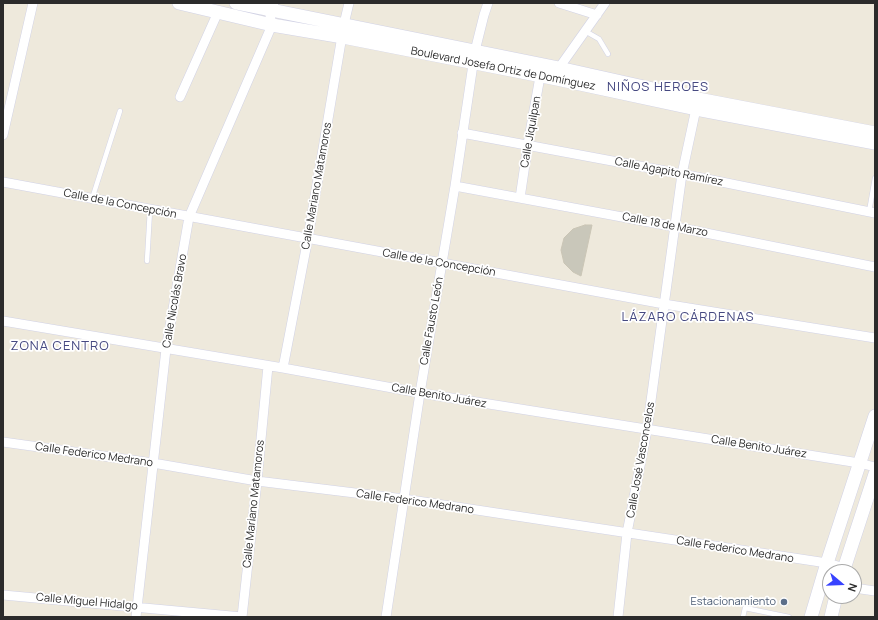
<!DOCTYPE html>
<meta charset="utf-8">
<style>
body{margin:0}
#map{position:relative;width:878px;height:620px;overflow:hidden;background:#eee9dc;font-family:Manrope,sans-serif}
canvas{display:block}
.frame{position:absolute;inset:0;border:4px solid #2b2b2b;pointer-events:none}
.north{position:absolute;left:822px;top:564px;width:40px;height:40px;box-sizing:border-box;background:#fff;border:1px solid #aaa;border-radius:50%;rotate:109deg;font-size:11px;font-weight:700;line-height:16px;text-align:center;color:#2b2b2b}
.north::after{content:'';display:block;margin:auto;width:14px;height:18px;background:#3843ff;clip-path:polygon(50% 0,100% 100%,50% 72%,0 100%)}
</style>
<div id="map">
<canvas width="878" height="620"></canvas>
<div class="frame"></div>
<div class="north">N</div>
</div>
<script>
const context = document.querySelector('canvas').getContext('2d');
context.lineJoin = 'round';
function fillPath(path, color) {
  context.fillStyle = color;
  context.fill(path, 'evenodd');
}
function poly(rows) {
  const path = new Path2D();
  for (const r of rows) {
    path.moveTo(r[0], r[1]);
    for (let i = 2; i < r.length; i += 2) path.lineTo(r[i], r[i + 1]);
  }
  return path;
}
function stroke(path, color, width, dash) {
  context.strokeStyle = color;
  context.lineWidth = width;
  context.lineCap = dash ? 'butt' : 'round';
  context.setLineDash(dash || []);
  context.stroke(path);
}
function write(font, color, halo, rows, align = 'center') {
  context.font = font + ' Manrope,sans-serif';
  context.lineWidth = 3.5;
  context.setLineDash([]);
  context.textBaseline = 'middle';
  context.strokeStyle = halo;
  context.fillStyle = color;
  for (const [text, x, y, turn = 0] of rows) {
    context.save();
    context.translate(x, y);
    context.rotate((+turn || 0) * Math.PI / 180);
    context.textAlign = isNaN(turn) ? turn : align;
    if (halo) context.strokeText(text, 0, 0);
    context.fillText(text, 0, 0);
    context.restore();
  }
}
const building = poly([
 [585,225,592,225,581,276,573,272,564,263,561,250,564,238,573,229,585,225]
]);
const lane = poly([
 [585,31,599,39,608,54],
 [92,199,120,111],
 [869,212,875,178],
 [147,261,150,210],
 [743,617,745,608,789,617]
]);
const street = poly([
 [559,3,597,15],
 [558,72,559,68,605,3],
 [180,97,218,12],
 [462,133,682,174,875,213],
 [3,135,33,3],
 [3,182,664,304,875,338],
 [455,186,676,227,875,267],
 [520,198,528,144,541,71],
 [3,321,283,368,420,393,859,463,875,467],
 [283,368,308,238,344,24,349,3],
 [3,442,153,463,257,481,404,499,827,563,845,568],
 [854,588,875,591],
 [3,595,242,617],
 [136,617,166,349,189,217,272,25,269,10,274,3],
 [242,617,257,481,268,366],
 [386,617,420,393,455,186,475,51,484,15,488,3],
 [618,617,627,533,647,430,682,174,697,104]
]);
const secondary = poly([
 [179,3,272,25,343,37,557,79,696,109,875,143],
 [236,3,559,68,698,99,875,133],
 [843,572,875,474],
 [811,617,827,563,875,416],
 [831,617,836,596]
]);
const markers = [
 [784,602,4,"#5c6f8a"]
];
const streetNames = [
 ["Boulevard Josefa Ortiz de Domínguez",503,69,11],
 ["Calle Jiquilpan",531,132,-80],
 ["Calle Agapito Ramírez",669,172,11],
 ["Calle Mariano Matamoros",317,186,-80],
 ["Calle de la Concepción",120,204,11],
 ["Calle 18 de Marzo",665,225,11],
 ["Calle de la Concepción",439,263,10],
 ["Calle Nicolás Bravo",175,301,-80],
 ["Calle Fausto León",432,321,-80],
 ["Calle Benito Juárez",439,396,10],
 ["Calle Benito Juárez",759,447,9],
 ["Calle Federico Medrano",94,455,8],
 ["Calle José Vasconcelos",641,460,-80],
 ["Calle Federico Medrano",415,502,8],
 ["Calle Mariano Matamoros",254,504,-84],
 ["Calle Federico Medrano",735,550,9],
 ["Calle Miguel Hidalgo",87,602,5]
];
const serviceNames = [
 ["Estacionamiento",776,602]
];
const quarterNames = [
 ["NIÑOS HEROES",658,87],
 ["LÁZARO CÁRDENAS",688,317],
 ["ZONA CENTRO",60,346]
];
fillPath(building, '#c9c7ba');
stroke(building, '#cac5b5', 1);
stroke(lane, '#d1d2e5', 5.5);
stroke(street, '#d1d2e5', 10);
stroke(secondary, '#d1d2e5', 14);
stroke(lane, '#fff', 4.5);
stroke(street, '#fff', 9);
stroke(secondary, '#fff', 13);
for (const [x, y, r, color] of markers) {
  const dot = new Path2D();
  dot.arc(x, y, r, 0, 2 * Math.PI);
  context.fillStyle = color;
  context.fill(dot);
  stroke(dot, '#fff', 1.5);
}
write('11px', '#2b2b2b', '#fff', streetNames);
write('11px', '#4e5e75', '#fff', serviceNames, 'right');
context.letterSpacing = '1px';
write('13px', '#464981', '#fff', quarterNames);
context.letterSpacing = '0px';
</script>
